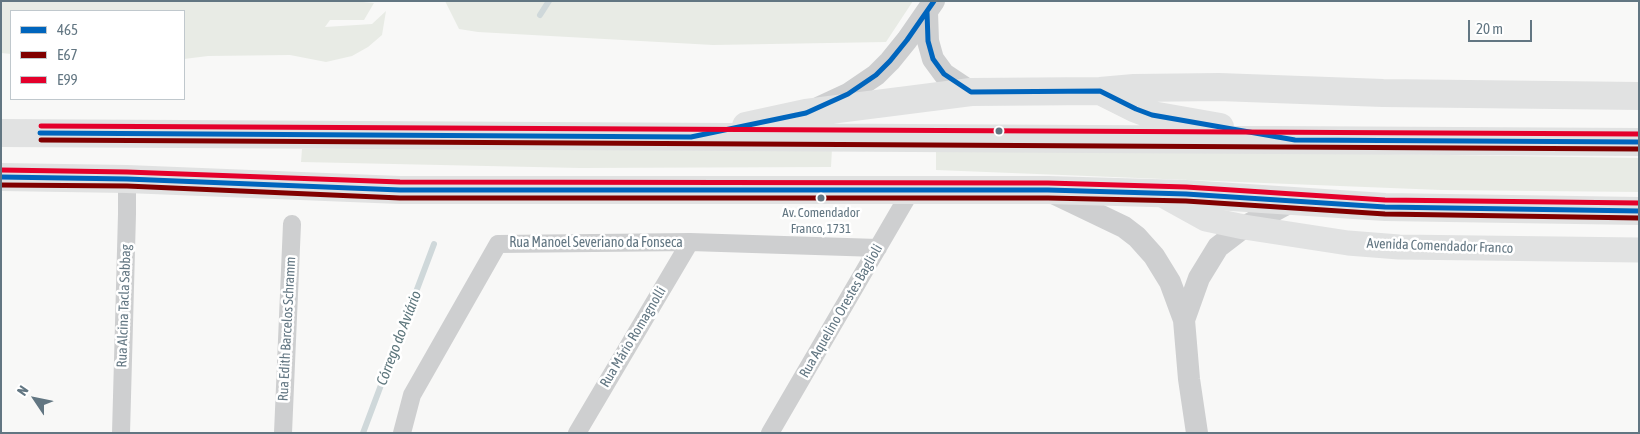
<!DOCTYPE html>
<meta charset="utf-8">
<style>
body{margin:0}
#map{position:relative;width:1640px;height:434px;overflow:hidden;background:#f8f8f7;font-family:"Asap Condensed",sans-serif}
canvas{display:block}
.frame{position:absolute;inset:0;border:2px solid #627682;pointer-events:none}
.legend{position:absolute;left:10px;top:10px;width:175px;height:90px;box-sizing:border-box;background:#fff;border:1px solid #c0c8cd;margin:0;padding:6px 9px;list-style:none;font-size:15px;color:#627682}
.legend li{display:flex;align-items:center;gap:10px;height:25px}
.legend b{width:25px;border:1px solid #c0c8cd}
.north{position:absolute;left:10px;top:374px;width:50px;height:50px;-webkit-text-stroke:4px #fff;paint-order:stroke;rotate:304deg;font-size:14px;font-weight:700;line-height:20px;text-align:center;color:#627682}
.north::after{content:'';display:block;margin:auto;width:18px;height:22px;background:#627682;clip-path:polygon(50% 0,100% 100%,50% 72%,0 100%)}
.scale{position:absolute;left:1468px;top:20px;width:64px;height:22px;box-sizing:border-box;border:2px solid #627682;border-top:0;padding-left:6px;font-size:15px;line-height:18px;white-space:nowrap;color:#627682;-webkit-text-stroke:4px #fff;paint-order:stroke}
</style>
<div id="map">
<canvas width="1640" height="434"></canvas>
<div class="frame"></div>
<ul class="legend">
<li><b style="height:6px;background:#0065bd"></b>465</li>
<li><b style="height:6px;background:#800000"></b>E67</li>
<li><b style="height:6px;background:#e4002b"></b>E99</li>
</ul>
<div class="north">N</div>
<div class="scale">20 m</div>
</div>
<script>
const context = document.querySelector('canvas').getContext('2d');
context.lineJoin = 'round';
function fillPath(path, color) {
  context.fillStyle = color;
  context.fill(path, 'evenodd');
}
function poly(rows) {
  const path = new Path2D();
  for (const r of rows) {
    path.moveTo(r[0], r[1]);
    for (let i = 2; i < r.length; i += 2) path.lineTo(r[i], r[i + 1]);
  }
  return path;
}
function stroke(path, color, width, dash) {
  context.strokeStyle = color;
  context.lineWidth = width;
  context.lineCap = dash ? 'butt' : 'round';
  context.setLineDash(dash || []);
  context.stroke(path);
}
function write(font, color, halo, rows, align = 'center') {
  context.font = font + ' "Asap Condensed",sans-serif';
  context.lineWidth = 5;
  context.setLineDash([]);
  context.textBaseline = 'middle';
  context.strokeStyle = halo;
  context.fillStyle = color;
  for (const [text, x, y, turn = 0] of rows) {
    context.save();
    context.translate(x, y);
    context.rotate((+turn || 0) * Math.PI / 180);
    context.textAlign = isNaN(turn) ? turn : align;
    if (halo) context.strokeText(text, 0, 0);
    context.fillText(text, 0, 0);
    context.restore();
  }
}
const green = poly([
 [1,1,352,1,374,3,364,20,330,20,325,27,372,24,386,11,382,35,368,47,352,56,326,62,290,55,208,56,184,59,184,11,11,11,11,54,1,53],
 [445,1,913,1,886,42,713,45,478,32,459,29],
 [936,147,1639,158,1639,192,1441,190,936,170],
 [302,149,832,149,831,167,580,168,301,162]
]);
const stream = poly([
 [540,15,549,1],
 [363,433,434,244]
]);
const minor = poly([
 [121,433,127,214,127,179],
 [283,433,292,224],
 [402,433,412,395,498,244,690,242,878,248],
 [577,433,690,242],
 [770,433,912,189]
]);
const tertiary = poly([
 [927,12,928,41,933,59,944,74,971,92],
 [820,107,848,94,876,75,890,61,907,40,934,1],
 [1051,192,1124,227,1137,237,1154,256,1170,282,1184,320,1189,379,1197,433],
 [1184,320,1199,278,1218,247,1244,227,1292,201]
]);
const secondary = poly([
 [1159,193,1206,219,1244,227,1348,243,1399,247,1639,250]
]);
const trunk = poly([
 [1100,91,1136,109,1152,115,1220,127],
 [746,126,806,113,971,92,1100,91,1134,88,1219,87,1383,93,1639,96],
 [1,133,1639,142],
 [1,177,127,179,400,190,1048,190,1186,194,1385,207,1639,211]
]);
const bus1 = poly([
 [927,12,928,41,933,59,944,74,971,92,1100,91,1136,109,1152,115,1295,140,1639,142],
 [40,133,691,137,806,113,848,94,876,75,890,61,907,40,934,1],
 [1,177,127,179,400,190,1048,190,1186,194,1385,207,1639,211]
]);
const bus2 = poly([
 [41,140,1639,149],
 [1,185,127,186,400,198,1048,198,1186,201,1385,214,1639,218]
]);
const bus3 = poly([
 [41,126,1639,134],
 [1,170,127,172,400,182,1048,183,1186,187,1385,200,1639,203]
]);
const markers = [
 [999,131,4.5,"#627682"],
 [821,198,4.5,"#627682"]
];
const busNames = [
 ["Av. Comendador",821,213],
 ["Franco, 1731",821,229]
];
const streetNames = [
 ["Rua Manoel Severiano da Fonseca",596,243],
 ["Avenida Comendador Franco",1440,246,2],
 ["Rua Alcina Tacla Sabbag",124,306,-88],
 ["Rua Aquelino Orestes Baglioli",841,311,-60],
 ["Rua Edith Barcelos Schramm",287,329,-87],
 ["Rua Mário Romagnolli",633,337,-59]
];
const waterNames = [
 ["Córrego do Aviário",399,338,-69]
];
fillPath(green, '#e8ebe5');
stroke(stream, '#cfd8da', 6);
stroke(minor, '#cecfd0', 18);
stroke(tertiary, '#cecfd0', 22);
stroke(secondary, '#e1e2e2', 25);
stroke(trunk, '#e1e2e2', 28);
stroke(bus1, '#0065bd', 5);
stroke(bus2, '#800000', 5);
stroke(bus3, '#e4002b', 5);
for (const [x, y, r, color] of markers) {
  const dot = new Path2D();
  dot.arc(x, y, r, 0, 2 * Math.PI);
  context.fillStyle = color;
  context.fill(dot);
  stroke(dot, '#fff', 2);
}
write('13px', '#627682', '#fff', busNames);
write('14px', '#627682', '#fff', streetNames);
write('italic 15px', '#5d767c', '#fff', waterNames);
</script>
